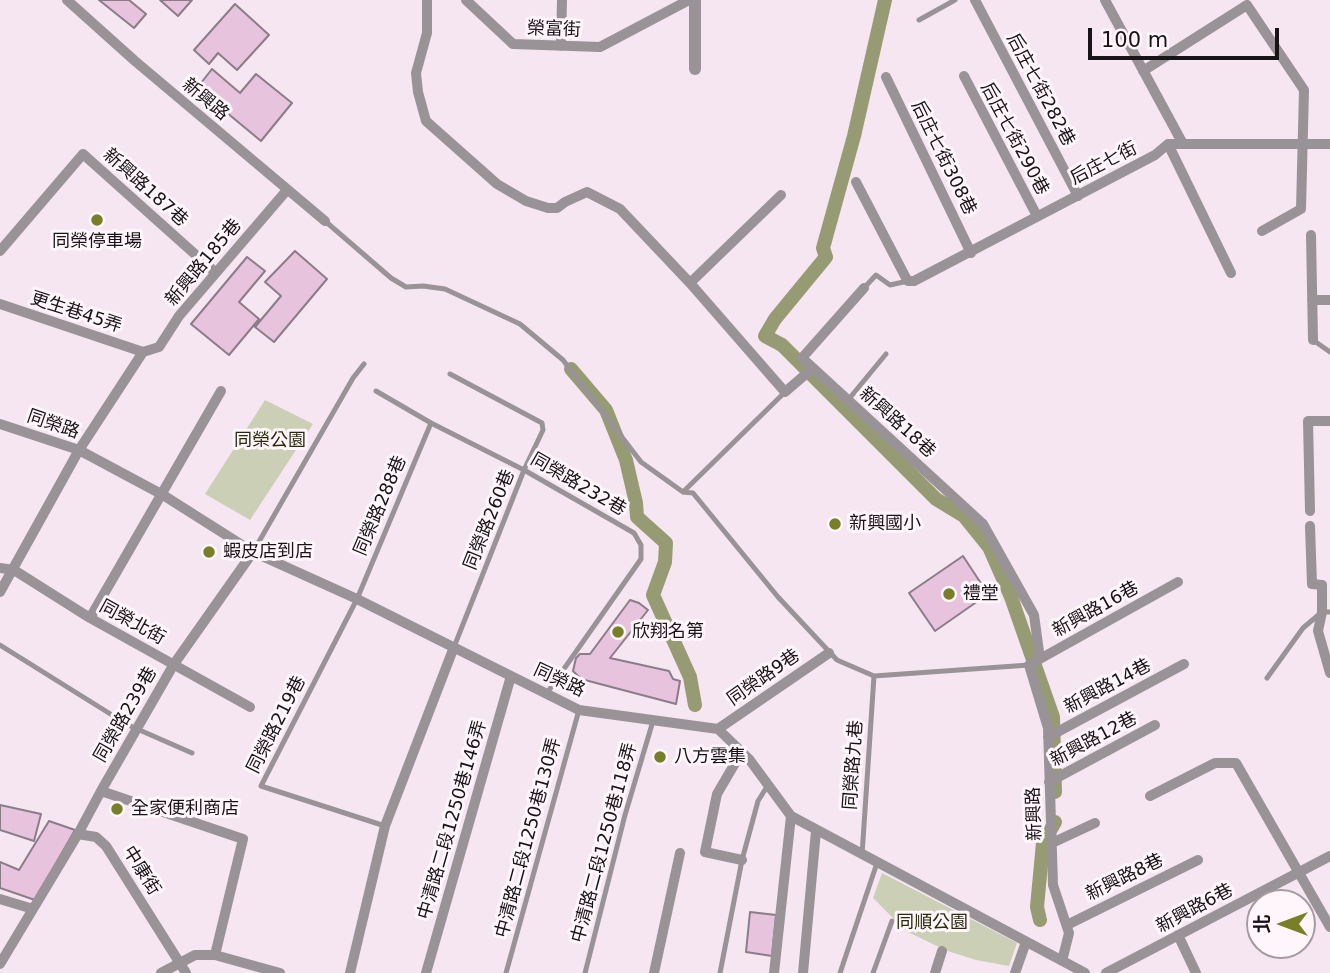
<!DOCTYPE html>
<meta charset="utf-8">
<style>
body{margin:0}
#map{position:relative;width:1330px;height:973px;overflow:hidden;background:#f5e6f2;font-family:"DejaVu Sans","Noto Sans TC",sans-serif}
canvas{display:block}
.north{position:absolute;left:1246px;top:889px;width:70px;height:70px;box-sizing:border-box;background:#fff6fc;border:2px solid #a39ba0;border-radius:50%;rotate:270deg;font-size:19px;font-weight:700;line-height:28px;text-align:center;color:#181317}
.north::after{content:'';display:block;margin:auto;width:24px;height:32px;background:#797e29;clip-path:polygon(50% 0,100% 100%,50% 72%,0 100%)}
.scale{position:absolute;left:1088px;top:28px;width:191px;height:32px;box-sizing:border-box;border:4px solid #181317;border-top:0;padding-left:9px;font-size:21px;line-height:24px;white-space:nowrap;color:#181317;-webkit-text-stroke:5px #fff6fc;paint-order:stroke}
</style>
<div id="map">
<canvas width="1330" height="973"></canvas>
<div class="north">北</div>
<div class="scale">100 m</div>
</div>
<script>
const context = document.querySelector('canvas').getContext('2d');
context.lineJoin = 'round';
function fillPath(path, color) {
  context.fillStyle = color;
  context.fill(path, 'evenodd');
}
function poly(rows) {
  const path = new Path2D();
  for (const r of rows) {
    path.moveTo(r[0], r[1]);
    for (let i = 2; i < r.length; i += 2) path.lineTo(r[i], r[i + 1]);
  }
  return path;
}
function stroke(path, color, width, dash) {
  context.strokeStyle = color;
  context.lineWidth = width;
  context.lineCap = dash ? 'butt' : 'round';
  context.setLineDash(dash || []);
  context.stroke(path);
}
function write(font, color, halo, rows, align = 'center') {
  context.font = font + ' "DejaVu Sans","Noto Sans TC",sans-serif';
  context.lineWidth = 6;
  context.setLineDash([]);
  context.textBaseline = 'middle';
  context.strokeStyle = halo;
  context.fillStyle = color;
  for (const [text, x, y, turn = 0] of rows) {
    context.save();
    context.translate(x, y);
    context.rotate((+turn || 0) * Math.PI / 180);
    context.textAlign = isNaN(turn) ? turn : align;
    if (halo) context.strokeText(text, 0, 0);
    context.fillText(text, 0, 0);
    context.restore();
  }
}
const green = poly([
 [265,400,313,424,250,520,205,494],
 [882,873,1017,943,1009,966,976,960,945,950,906,931,873,898]
]);
const canal = poly([
 [885,0,854,136,823,248,826,257,775,319,765,336,782,345,936,499,964,516,989,547,1011,597,1053,717,1055,792],
 [571,369,606,410,626,460,636,503,637,517,666,543,665,562,653,595,690,677,695,705],
 [1040,920,1037,907,1043,843,1055,822]
]);
const building = poly([
 [99,0,129,0,146,14,134,28,99,0],
 [160,0,192,0,178,16,160,0],
 [235,4,269,35,237,70,218,53,209,64,194,50,235,4],
 [212,69,240,93,256,74,292,103,261,141,197,88,212,69],
 [295,251,327,279,274,342,255,327,281,296,265,282,295,251],
 [247,257,265,271,239,302,259,319,229,355,191,324,247,257],
 [963,556,988,594,935,631,909,593,963,556],
 [630,600,639,603,648,610,610,658,669,671,673,679,680,681,676,704,581,679,573,671,576,658,580,654,590,654,630,600],
 [0,805,41,814,34,841,0,830,0,805],
 [49,821,75,830,35,900,0,888,0,862,19,870,49,821],
 [750,912,776,915,772,956,746,952,750,912]
]);
const service = poly([
 [919,20,955,0],
 [325,221,391,278,406,287,423,286,445,289,520,324,563,360,641,462,683,492,693,493,778,597,837,660,874,676,1029,665],
 [864,288,876,275,890,285,908,281],
 [1313,340,1330,352],
 [450,374,542,423,543,430,524,470,454,647],
 [376,391,431,423,524,470,634,533,641,545,641,559,547,693],
 [848,400,886,354],
 [683,492,785,392],
 [253,552,353,378,364,364],
 [0,645,128,725,192,753],
 [1267,678,1303,628,1322,612,1330,612],
 [385,826,261,786,357,599,431,423],
 [862,855,874,676],
 [506,973,579,710],
 [585,973,625,815,653,721],
 [720,973,742,860,758,801,768,785],
 [840,973,877,863],
 [873,973,892,921]
]);
const minor = poly([
 [67,0,135,61,325,221],
 [427,0,427,33,416,73,418,92,426,121,497,184,526,201,548,208,557,208,565,202,587,192,620,209,690,283,785,392,813,368,983,524,1034,615,1040,659],
 [466,0,513,44,600,47,689,0],
 [975,0,1078,196],
 [1105,0,1183,144],
 [561,46,562,0],
 [1143,71,1247,5,1304,90,1301,209,1262,231],
 [964,76,1037,216],
 [886,77,971,253],
 [1168,144,1231,273],
 [856,182,906,278,908,281,914,281,1155,155,1168,144,1330,144],
 [1311,235,1313,340],
 [0,251,83,154,216,273],
 [690,283,781,195],
 [1312,300,1330,300],
 [0,304,143,352],
 [143,352,159,347,179,316,287,190],
 [813,368,802,358,864,288],
 [0,424,79,450,163,495,253,552,357,599,579,710,718,729,749,759,791,816,1085,973],
 [1310,511,1308,421,1330,421],
 [1310,526,1312,584,1322,585,1322,612,1318,631,1330,673],
 [0,568,14,570,90,618,250,707],
 [0,592,79,450,143,352],
 [90,618,221,391],
 [718,729,829,653],
 [1048,737,1184,664],
 [741,753,717,794,705,852,742,860],
 [1049,782,1155,725],
 [101,791,174,664,253,552],
 [1150,796,1215,763,1236,763,1330,927],
 [78,834,101,791,243,839,215,955],
 [1052,843,1095,823],
 [0,899,33,909,78,834,96,837,106,846,186,973],
 [1067,925,1198,860],
 [1178,935,1196,973],
 [1062,961,1069,933,1053,885,1048,728,1029,665,1178,582],
 [0,964,33,909],
 [161,973,195,955,215,955,280,973],
 [350,973,385,826,454,647],
 [426,973,511,676],
 [654,973,680,853],
 [774,973,791,816],
 [803,973,816,831],
 [935,973,942,951],
 [1015,973,1026,942],
 [1106,973,1330,856]
]);
const tertiary = poly([
 [695,69,695,0]
]);
const markers = [
 [97,220,7,"#797e29"],
 [835,524,7,"#797e29"],
 [209,552,7,"#797e29"],
 [949,594,7,"#797e29"],
 [618,632,7,"#797e29"],
 [660,757,7,"#797e29"],
 [117,809,7,"#797e29"]
];
const streetNames = [
 ["榮富街",554,30,2],
 ["后庄七街282巷",1040,90,62],
 ["新興路",205,100,40],
 ["后庄七街290巷",1014,139,62],
 ["后庄七街308巷",943,158,64],
 ["后庄七街",1104,164,-27],
 ["新興路187巷",145,188,42],
 ["新興路185巷",204,263,-50],
 ["更生巷45弄",76,313,18],
 ["新興路18巷",897,423,42],
 ["同榮路",53,425,19],
 ["同榮路232巷",578,485,30],
 ["同榮路288巷",381,506,-67],
 ["同榮路260巷",490,520,-68],
 ["新興路16巷",1096,610,-29],
 ["同榮北街",132,623,29],
 ["同榮路9巷",764,678,-35],
 ["同榮路",559,681,25],
 ["新興路14巷",1108,687,-28],
 ["同榮路239巷",126,715,-60],
 ["同榮路219巷",277,725,-63],
 ["新興路12巷",1094,740,-28],
 ["同榮路九巷",854,765,-86],
 ["新興路",1035,814,-92],
 ["中清路二段1250巷146弄",453,820,-74],
 ["中清路二段1250巷130弄",529,838,-75],
 ["中清路二段1250巷118弄",605,843,-75],
 ["中康街",141,871,58],
 ["新興路8巷",1125,878,-26],
 ["新興路6巷",1195,909,-28]
];
const poiNames = [
 ["同榮停車場",97,242,"center"],
 ["新興國小",849,524],
 ["蝦皮店到店",223,552],
 ["禮堂",963,594],
 ["欣翔名第",632,632],
 ["八方雲集",674,757],
 ["全家便利商店",131,809]
];
const parkNames = [
 ["同榮公園",270,441],
 ["同順公園",932,923]
];
fillPath(green, '#cbcfb6');
stroke(canal, '#979b74', 14);
fillPath(building, '#e7c3de');
stroke(building, '#8b7d88', 2);
stroke(service, '#999397', 5);
stroke(minor, '#999397', 10);
stroke(tertiary, '#999397', 12);
for (const [x, y, r, color] of markers) {
  const dot = new Path2D();
  dot.arc(x, y, r, 0, 2 * Math.PI);
  context.fillStyle = color;
  context.fill(dot);
  stroke(dot, '#fff6fc', 2.5);
}
write('18px', '#181317', '#fff6fc', streetNames);
write('18px', '#181317', '#fff6fc', poiNames, 'left');
write('18px', '#292c0b', '#fff6fc', parkNames);
</script>
